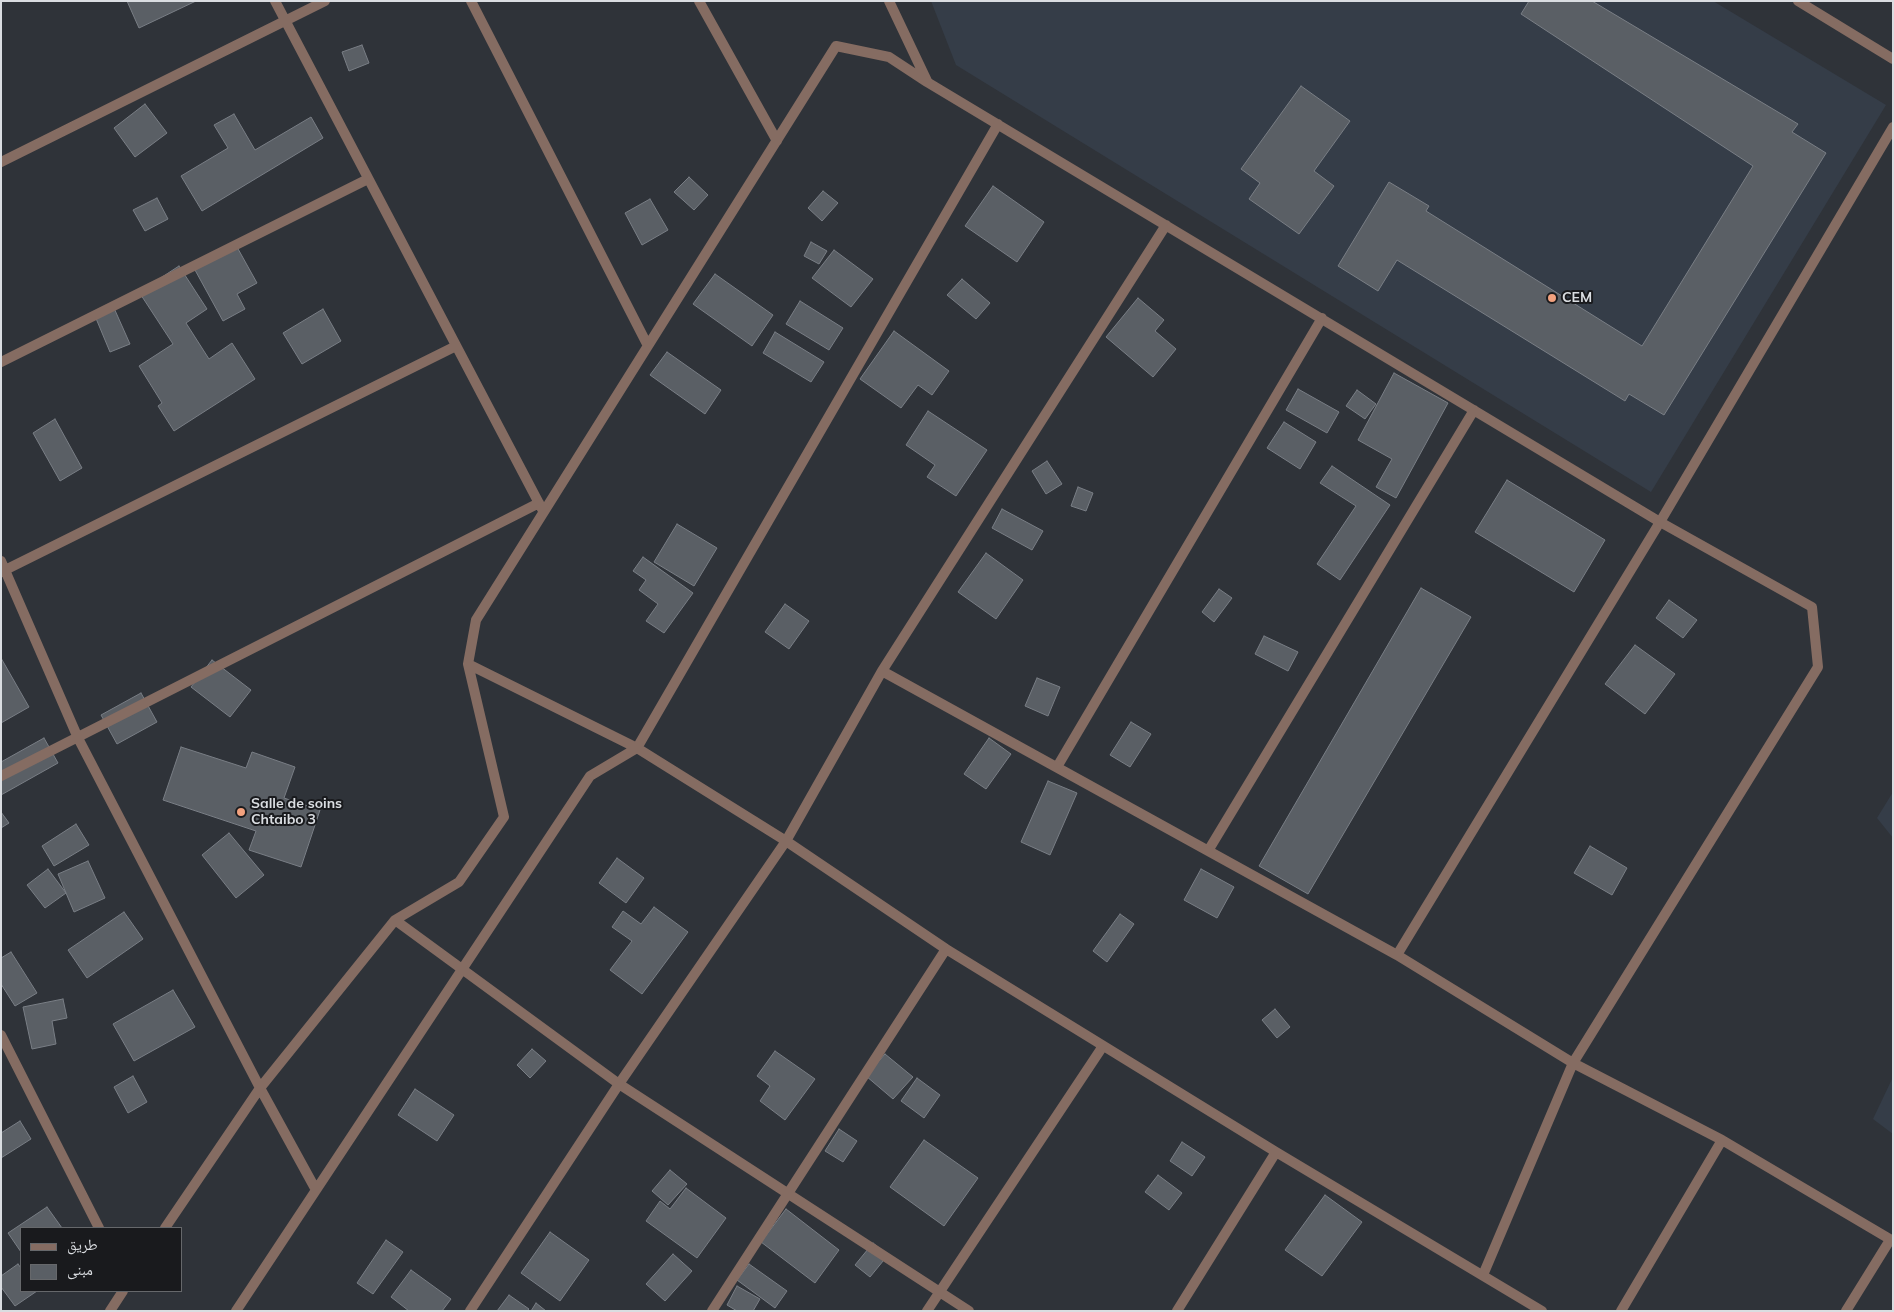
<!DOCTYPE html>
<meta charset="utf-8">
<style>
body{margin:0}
#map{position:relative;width:1894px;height:1312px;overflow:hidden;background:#2f3339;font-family:Mulish,"Noto Naskh Arabic",sans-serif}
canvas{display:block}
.frame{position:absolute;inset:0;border:2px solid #dadde1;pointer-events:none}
.legend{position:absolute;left:20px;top:1227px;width:162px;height:65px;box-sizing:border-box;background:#191a1d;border:1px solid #66686b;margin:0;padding:6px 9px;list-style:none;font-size:15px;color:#dadde1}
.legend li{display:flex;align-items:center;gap:10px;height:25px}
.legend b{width:25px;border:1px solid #66686b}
</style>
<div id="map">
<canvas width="1894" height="1312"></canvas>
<div class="frame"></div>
<ul class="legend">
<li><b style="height:6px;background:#856c62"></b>طريق</li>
<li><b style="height:14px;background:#5a5f65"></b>مبنى</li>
</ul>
</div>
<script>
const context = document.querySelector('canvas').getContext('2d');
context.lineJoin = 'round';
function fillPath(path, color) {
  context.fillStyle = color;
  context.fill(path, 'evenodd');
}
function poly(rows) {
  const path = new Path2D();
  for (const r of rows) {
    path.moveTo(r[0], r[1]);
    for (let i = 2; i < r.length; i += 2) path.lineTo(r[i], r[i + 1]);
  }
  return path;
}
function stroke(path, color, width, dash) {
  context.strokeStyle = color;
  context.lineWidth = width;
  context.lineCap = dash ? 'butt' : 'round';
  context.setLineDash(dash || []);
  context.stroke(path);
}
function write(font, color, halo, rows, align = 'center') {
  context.font = font + ' Mulish,sans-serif';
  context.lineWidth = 4;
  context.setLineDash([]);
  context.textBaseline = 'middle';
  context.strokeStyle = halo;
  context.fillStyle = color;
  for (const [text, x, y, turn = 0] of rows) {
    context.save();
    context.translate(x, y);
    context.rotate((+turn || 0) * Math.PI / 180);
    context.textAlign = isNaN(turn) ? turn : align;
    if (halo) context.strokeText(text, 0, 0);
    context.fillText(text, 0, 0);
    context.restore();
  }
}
const built = poly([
 [931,1,1713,1,1886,105,1651,492,956,65],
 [1893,792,1893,838,1877,818],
 [1893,1077,1893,1134,1873,1119]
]);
const building = poly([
 [127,1,196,1,139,28,127,1],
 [1529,1,1592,1,1798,124,1792,132,1826,153,1664,415,1629,394,1625,401,1397,260,1378,291,1338,266,1389,182,1429,206,1426,211,1642,346,1753,166,1521,14,1529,1],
 [362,45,369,63,349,71,342,52,362,45],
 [1301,86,1350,121,1314,171,1334,186,1299,234,1249,199,1260,183,1241,169,1301,86],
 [145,104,167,133,135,157,114,128,145,104],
 [234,114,255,150,311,117,323,138,202,211,181,176,228,148,214,125,234,114],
 [689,177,708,195,694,210,674,192,689,177],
 [993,186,1044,222,1017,262,965,226,993,186],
 [823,191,838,203,822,221,808,208,823,191],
 [157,198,168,219,145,231,133,210,157,198],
 [650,199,668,230,642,245,625,213,650,199],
 [811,242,827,251,819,264,804,256,811,242],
 [237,247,257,283,237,294,245,309,223,321,195,270,237,247],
 [834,250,873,279,851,307,812,278,834,250],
 [179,266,207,309,186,323,209,359,232,343,255,379,174,431,158,406,162,403,139,366,173,344,139,292,179,266],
 [715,274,773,315,752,346,693,304,715,274],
 [962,279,990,303,976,319,947,295,962,279],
 [1138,298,1164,320,1155,331,1176,349,1153,377,1106,337,1138,298],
 [800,301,843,328,829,350,786,324,800,301],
 [114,308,130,344,110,352,95,316,114,308],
 [323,309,341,341,302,364,283,333,323,309],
 [894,331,949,371,932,395,918,385,901,408,860,379,894,331],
 [775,332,824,362,811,382,763,353,775,332],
 [667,352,721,390,705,414,650,375,667,352],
 [1394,373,1448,403,1396,498,1376,487,1392,459,1358,440,1394,373],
 [1298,389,1339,412,1327,433,1286,410,1298,389],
 [1357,390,1376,404,1365,419,1346,406,1357,390],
 [928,411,987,450,956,496,927,477,935,465,906,445,928,411],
 [55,419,82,468,60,481,33,433,55,419],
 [1284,422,1316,442,1300,469,1267,448,1284,422],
 [1047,461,1062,484,1046,494,1032,471,1047,461],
 [1332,466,1390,505,1340,580,1317,564,1356,506,1320,483,1332,466],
 [1507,480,1605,540,1574,592,1475,532,1507,480],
 [1078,487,1093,493,1086,511,1071,506,1078,487],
 [1002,509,1043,531,1032,550,992,528,1002,509],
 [677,524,717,548,694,586,654,562,677,524],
 [986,553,1023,580,996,619,958,592,986,553],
 [643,557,693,593,664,633,646,621,658,604,639,590,646,580,633,571,643,557],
 [1421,588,1471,617,1308,894,1259,866,1421,588],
 [1219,589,1232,598,1214,622,1202,612,1219,589],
 [1669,600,1697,620,1683,638,1656,618,1669,600],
 [785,604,809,621,789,649,765,632,785,604],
 [1264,636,1298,652,1288,671,1255,654,1264,636],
 [1635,645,1675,674,1645,714,1605,684,1635,645],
 [1,658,29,707,1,723,1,658],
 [212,660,251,690,230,717,191,687,212,660],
 [1037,678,1060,687,1048,716,1025,706,1037,678],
 [141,693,157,722,117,744,101,715,141,693],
 [1131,722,1151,734,1130,767,1110,755,1131,722],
 [44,738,58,763,1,795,1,762,44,738],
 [989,738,1011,754,986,789,964,774,989,738],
 [181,747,246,768,252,752,295,767,284,798,320,810,301,867,249,850,256,831,163,800,181,747],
 [1048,781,1077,793,1050,855,1021,842,1048,781],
 [1,812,9,823,1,828,1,812],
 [76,824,89,845,54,866,42,846,76,824],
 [229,833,264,875,236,898,202,855,229,833],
 [1590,846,1627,868,1612,895,1574,873,1590,846],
 [617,858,644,878,626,903,599,883,617,858],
 [88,861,105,898,74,912,58,874,88,861],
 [48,869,66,893,45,908,27,885,48,869],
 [1201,869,1234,887,1217,918,1184,900,1201,869],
 [654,907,688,932,642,994,610,970,632,941,612,927,623,911,641,924,654,907],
 [124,912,143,939,87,978,68,950,124,912],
 [1120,914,1134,924,1107,962,1093,951,1120,914],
 [11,952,37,993,15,1006,1,984,1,958,11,952],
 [173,990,195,1027,134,1061,113,1024,173,990],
 [63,999,67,1018,52,1021,56,1044,32,1049,23,1007,63,999],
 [1275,1009,1290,1027,1277,1038,1262,1020,1275,1009],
 [532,1049,546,1061,530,1078,517,1065,532,1049],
 [775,1051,815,1079,785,1120,760,1101,770,1086,757,1076,775,1051],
 [885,1054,913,1077,893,1099,866,1076,885,1054],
 [133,1076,147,1102,128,1113,114,1087,133,1076],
 [917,1078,940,1095,924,1118,901,1101,917,1078],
 [415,1089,454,1115,437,1141,398,1115,415,1089],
 [20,1121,31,1139,1,1158,1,1133,20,1121],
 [839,1129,857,1141,843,1162,825,1151,839,1129],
 [924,1140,978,1178,944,1226,890,1187,924,1140],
 [1182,1142,1205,1157,1192,1176,1170,1161,1182,1142],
 [670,1170,687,1184,668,1205,652,1191,670,1170],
 [1158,1175,1182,1193,1169,1210,1145,1192,1158,1175],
 [686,1188,726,1218,697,1258,646,1221,660,1201,670,1209,686,1188],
 [1325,1195,1362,1222,1322,1276,1285,1250,1325,1195],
 [47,1207,62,1228,21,1228,21,1252,8,1233,47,1207],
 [786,1209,839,1250,815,1283,761,1242,786,1209],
 [550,1232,589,1260,560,1301,521,1273,550,1232],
 [386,1240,403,1252,373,1294,357,1283,386,1240],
 [873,1243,888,1255,870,1277,855,1265,873,1243],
 [673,1254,692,1271,665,1301,646,1284,673,1254],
 [18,1264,21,1268,21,1291,37,1291,15,1306,1,1287,1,1276,18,1264],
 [749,1264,787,1291,775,1308,737,1280,749,1264],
 [411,1270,451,1299,442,1311,409,1311,391,1297,411,1270],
 [737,1286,760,1299,753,1311,737,1311,727,1305,737,1286],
 [509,1295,529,1309,527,1311,497,1311,509,1295],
 [536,1303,546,1311,531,1311,536,1303]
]);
const street = poly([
 [275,1,542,509],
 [471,1,648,346],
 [699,1,777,141],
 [889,1,927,81],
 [1798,1,1893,59],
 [1,162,325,1],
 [1,362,368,179],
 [1,561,78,738,260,1088,316,1190],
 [1,572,456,346],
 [468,664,637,748,786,841,946,949,1276,1152,1542,1311],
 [882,671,1397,955,1573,1063,1722,1140,1893,1241],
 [1057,767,1322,318],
 [1,776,539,503],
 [1208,851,1474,410],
 [395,920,619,1084,969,1311],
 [1397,955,1660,522,1893,127],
 [1,1035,99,1228],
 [165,1228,260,1088,395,920,459,882,504,817,468,664,476,620,836,46,889,57,927,82,1660,522,1812,607,1818,667,1573,1063,1483,1275],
 [110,1311,123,1291],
 [236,1311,590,776,637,748,998,124],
 [470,1311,619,1084,786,841,882,671,1166,225],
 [712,1311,946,949],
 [927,1311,1103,1046],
 [1177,1311,1276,1152],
 [1621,1311,1722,1140],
 [1846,1311,1890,1240]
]);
const markers = [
 [1552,298,5,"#f2a17e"],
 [241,812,5,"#f2a17e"]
];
const poiNames = [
 ["CEM",1562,298],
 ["Salle de soins",251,804],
 ["Chtaibo 3",251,820]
];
fillPath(built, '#353d48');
fillPath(building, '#5a5f65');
stroke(building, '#797e85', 1);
stroke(street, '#856c62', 10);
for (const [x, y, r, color] of markers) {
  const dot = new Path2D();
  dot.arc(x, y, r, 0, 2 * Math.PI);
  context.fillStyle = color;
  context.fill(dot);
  stroke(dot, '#191a1d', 2);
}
write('bold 14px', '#dadde1', '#191a1d', poiNames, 'left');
</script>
